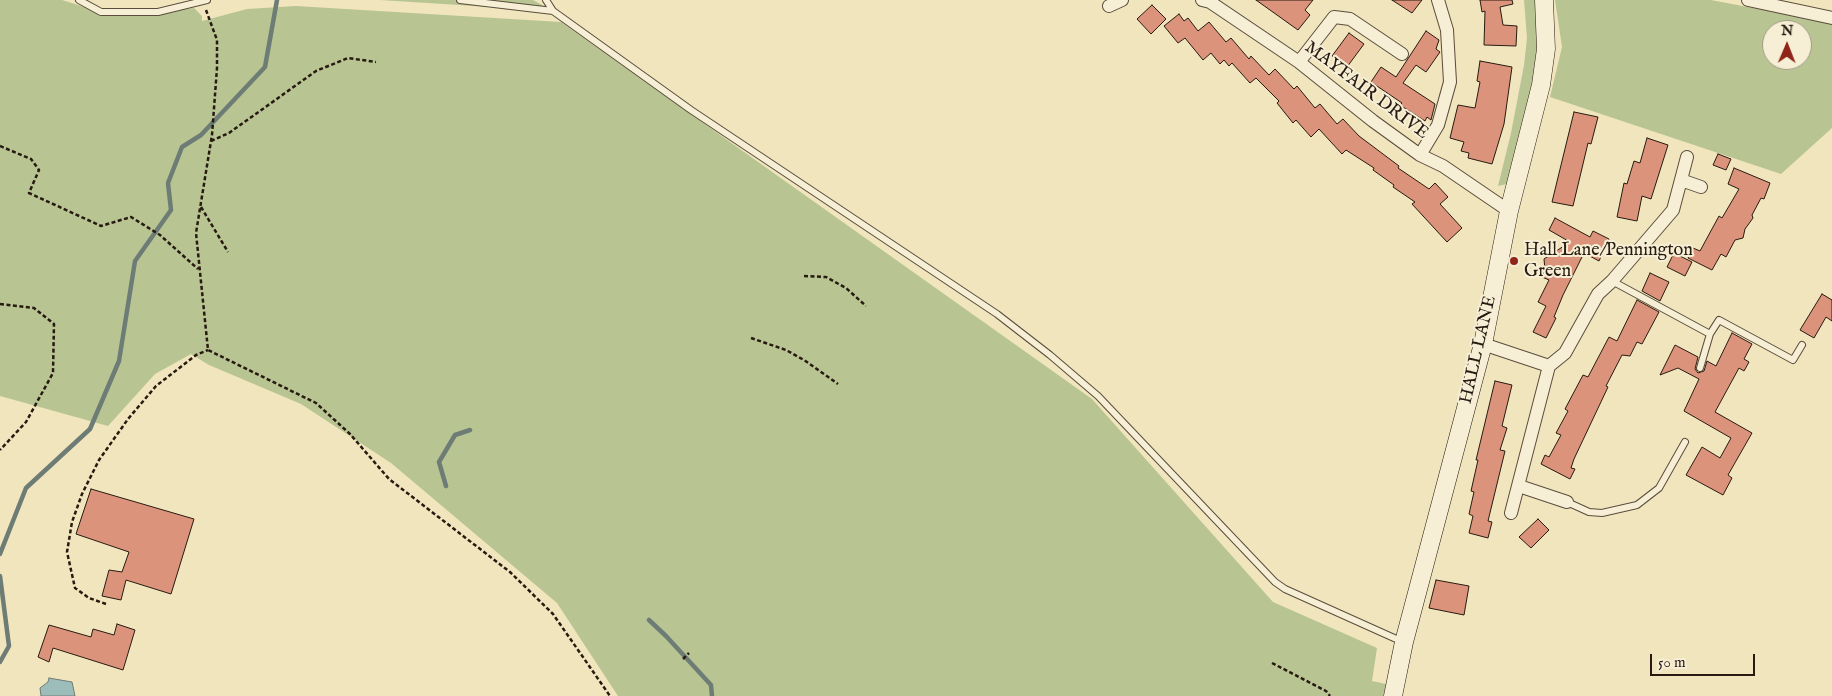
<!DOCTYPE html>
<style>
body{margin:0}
#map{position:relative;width:1832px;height:696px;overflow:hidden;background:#f1e5be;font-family:"IM FELL English",serif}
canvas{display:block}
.north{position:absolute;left:1762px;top:20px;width:50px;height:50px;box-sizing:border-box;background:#f6eed5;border:1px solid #a39986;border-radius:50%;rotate:1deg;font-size:14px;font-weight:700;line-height:20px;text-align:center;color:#271a10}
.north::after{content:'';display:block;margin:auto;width:18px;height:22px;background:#8f2418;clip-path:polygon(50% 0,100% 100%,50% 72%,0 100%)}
.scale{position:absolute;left:1650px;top:654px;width:105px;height:22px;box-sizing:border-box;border:2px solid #271a10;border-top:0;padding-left:6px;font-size:15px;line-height:18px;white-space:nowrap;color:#271a10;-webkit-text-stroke:4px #f6eed5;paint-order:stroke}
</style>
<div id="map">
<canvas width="1832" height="696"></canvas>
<div class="north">N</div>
<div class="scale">50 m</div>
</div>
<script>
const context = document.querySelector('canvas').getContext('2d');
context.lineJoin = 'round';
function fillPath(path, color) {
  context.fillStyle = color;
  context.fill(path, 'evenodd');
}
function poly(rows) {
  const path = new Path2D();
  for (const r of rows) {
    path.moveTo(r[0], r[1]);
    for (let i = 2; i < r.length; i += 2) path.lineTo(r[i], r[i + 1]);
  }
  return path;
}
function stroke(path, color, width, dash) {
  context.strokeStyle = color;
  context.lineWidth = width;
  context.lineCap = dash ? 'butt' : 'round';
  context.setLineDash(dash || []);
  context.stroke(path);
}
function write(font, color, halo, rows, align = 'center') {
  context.font = font + ' "IM FELL English",serif';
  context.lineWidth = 4;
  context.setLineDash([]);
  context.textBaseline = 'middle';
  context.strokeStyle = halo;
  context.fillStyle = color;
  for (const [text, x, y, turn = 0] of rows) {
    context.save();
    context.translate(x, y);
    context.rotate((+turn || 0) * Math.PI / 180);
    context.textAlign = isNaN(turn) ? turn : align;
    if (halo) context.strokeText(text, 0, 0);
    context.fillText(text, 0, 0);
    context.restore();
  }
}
const green = poly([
 [0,0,62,0,101,12,158,12,194,8,202,16,202,21,247,9,296,6,561,22,1092,399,1273,602,1377,648,1372,681,1386,684,1383,696,618,696,557,603,391,463,301,404,209,365,191,354,155,374,108,426,0,396],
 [380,0,533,0,553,11],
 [1524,0,1537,0,1539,40,1536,70,1512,179,1507,184,1498,186,1511,133,1524,65,1527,38],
 [1555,0,1711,0,1832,23,1832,128,1781,174,1550,97,1562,47],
 [1772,30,1802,30,1802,60,1772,60]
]);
const water = poly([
 [49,678,72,682,75,696,41,696,40,688,48,682,49,678]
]);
const stream = poly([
 [446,486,439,462,455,435,470,430],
 [0,554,26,488,90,429,119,361,135,261,171,210,168,183,182,147,201,135,265,67,277,0],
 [0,576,9,646,0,662],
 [649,620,666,636,711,685,712,696]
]);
const building = poly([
 [1256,0,1313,0,1305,10,1310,15,1298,30,1256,0],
 [1392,0,1422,0,1412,13,1392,0],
 [1480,0,1512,0,1513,4,1500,7,1503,25,1517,26,1516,46,1484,45,1485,11,1482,12,1480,0],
 [1152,5,1166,19,1151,34,1137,19,1152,5],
 [1179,14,1184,21,1188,18,1198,31,1209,22,1226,42,1231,38,1249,59,1251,56,1269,75,1275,69,1294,89,1297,86,1315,108,1320,104,1337,124,1343,119,1359,136,1399,166,1398,168,1429,189,1435,183,1448,197,1440,204,1462,228,1447,242,1412,204,1415,202,1393,187,1394,185,1373,170,1374,168,1346,150,1342,154,1319,129,1311,137,1296,120,1293,123,1277,103,1279,101,1256,78,1250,83,1232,63,1229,66,1224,60,1220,64,1211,53,1203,60,1185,38,1178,43,1164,26,1179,14],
 [1426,31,1439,40,1436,49,1440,52,1426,72,1416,65,1403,83,1435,104,1431,120,1427,117,1425,121,1400,105,1402,103,1371,82,1381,67,1396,77,1426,31],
 [1349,33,1364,44,1347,67,1332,56,1349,33],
 [1480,61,1512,67,1504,124,1492,164,1468,158,1469,153,1461,151,1464,142,1450,138,1458,105,1475,108,1480,82,1477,81,1480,61],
 [1574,112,1598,117,1591,144,1588,143,1573,206,1552,202,1574,112],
 [1647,138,1668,145,1651,199,1642,196,1637,221,1617,217,1624,183,1627,184,1634,161,1640,163,1647,138],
 [1718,154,1731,159,1726,170,1713,165,1718,154],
 [1734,168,1770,183,1764,199,1761,198,1752,215,1753,218,1745,229,1743,238,1735,240,1726,257,1721,254,1712,270,1688,258,1693,248,1700,251,1719,216,1722,218,1739,189,1728,184,1734,168],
 [1555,218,1590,237,1593,231,1609,239,1599,261,1584,253,1563,295,1554,317,1556,318,1546,338,1533,332,1546,306,1538,302,1549,280,1542,277,1545,270,1544,259,1570,242,1549,230,1555,218],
 [1674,253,1692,262,1685,276,1667,267,1674,253],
 [1650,273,1669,282,1660,301,1642,291,1650,273],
 [1822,294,1832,300,1832,321,1826,317,1814,338,1800,330,1822,294],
 [1637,300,1659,312,1642,344,1637,342,1630,356,1622,355,1606,386,1608,387,1574,459,1571,468,1575,469,1570,479,1541,464,1545,455,1549,457,1561,435,1556,433,1568,411,1565,409,1583,375,1588,377,1609,337,1617,341,1637,300],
 [1732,333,1752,344,1744,359,1749,362,1744,371,1739,368,1715,412,1752,433,1728,475,1732,478,1723,495,1686,475,1702,447,1720,458,1731,438,1684,411,1699,379,1678,368,1660,375,1675,345,1698,357,1695,369,1698,373,1704,371,1707,361,1716,366,1732,333],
 [1495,381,1512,385,1502,426,1507,428,1500,450,1505,451,1488,521,1492,522,1488,538,1469,533,1473,516,1469,514,1474,492,1471,491,1478,460,1476,460,1495,381],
 [91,489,194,519,171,594,126,580,121,600,102,596,109,570,122,572,129,552,76,534,91,489],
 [1538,519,1549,530,1531,548,1519,537,1538,519],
 [1436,580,1469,586,1464,615,1429,608,1436,580],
 [117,624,135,630,123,670,53,648,49,662,38,657,49,625,91,637,93,629,114,635,117,624]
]);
const path = poly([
 [206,10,217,40,217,68,212,135,196,233,208,350,316,403,350,434,389,479,510,572,553,614,610,696],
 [211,141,229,133,316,71,348,58,376,62],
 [0,146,31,159,39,170,29,193,101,226,131,217,160,235,198,269],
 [201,207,228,252],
 [804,276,826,277,846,288,866,306],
 [0,304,34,308,54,324,53,373,26,422,0,450],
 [751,338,786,350,804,360,838,384],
 [106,604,89,598,75,588,67,552,72,522,82,494,99,460,128,419,156,386,196,355,208,350],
 [683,659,689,653],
 [1272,663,1326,691,1330,696]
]);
const lane = poly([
 [79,0,101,12,158,12,207,0],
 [460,0,553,11],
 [546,0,553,11,691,110,997,314,1050,355,1098,396,1275,582,1285,589,1403,642],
 [1612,281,1710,334,1719,320,1793,360,1802,345],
 [1700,368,1710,334],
 [1567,502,1589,512,1602,513,1637,505,1659,488,1685,442]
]);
const street = poly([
 [1202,0,1210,2,1299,62,1373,121,1420,155,1443,166,1509,211],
 [1748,0,1832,18],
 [1109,6,1122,0],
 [1299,62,1334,17,1350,19,1402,54],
 [1420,155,1438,125,1450,82,1447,30,1438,0],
 [1681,180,1701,187],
 [1483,344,1549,366],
 [1519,486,1567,502],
 [1511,513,1549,366,1565,353,1598,294,1612,281,1673,210,1687,157]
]);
const secondary = poly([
 [1393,696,1404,642,1483,344,1509,211,1541,85,1546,49,1544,0]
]);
const markers = [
 [1514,261,5,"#8f2418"]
];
const streetNames = [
 ["MAYFAIR DRIVE",1366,91,37],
 ["HALL LANE",1479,350,-77]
];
const poiNames = [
 ["Hall Lane/Pennington",1524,251],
 ["Green",1524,272]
];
fillPath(green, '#b8c593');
fillPath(water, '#9dbdba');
stroke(water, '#6e7c76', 1);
stroke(stream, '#6e7c76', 4.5);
fillPath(building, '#dc937b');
stroke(building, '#271a10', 1);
stroke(lane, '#5a4d3c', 8);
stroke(street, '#5a4d3c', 14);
stroke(secondary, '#271a10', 19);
stroke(path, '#271a10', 2.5, [4, 2.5]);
stroke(lane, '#f6eed5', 6);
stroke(street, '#f6eed5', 12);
stroke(secondary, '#f6eed5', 18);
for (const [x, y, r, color] of markers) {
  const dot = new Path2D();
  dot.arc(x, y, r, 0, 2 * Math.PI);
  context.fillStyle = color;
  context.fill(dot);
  stroke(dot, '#f6eed5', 2);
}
write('18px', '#271a10', '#f6eed5', streetNames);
write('18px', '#271a10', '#f6eed5', poiNames, 'left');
</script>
